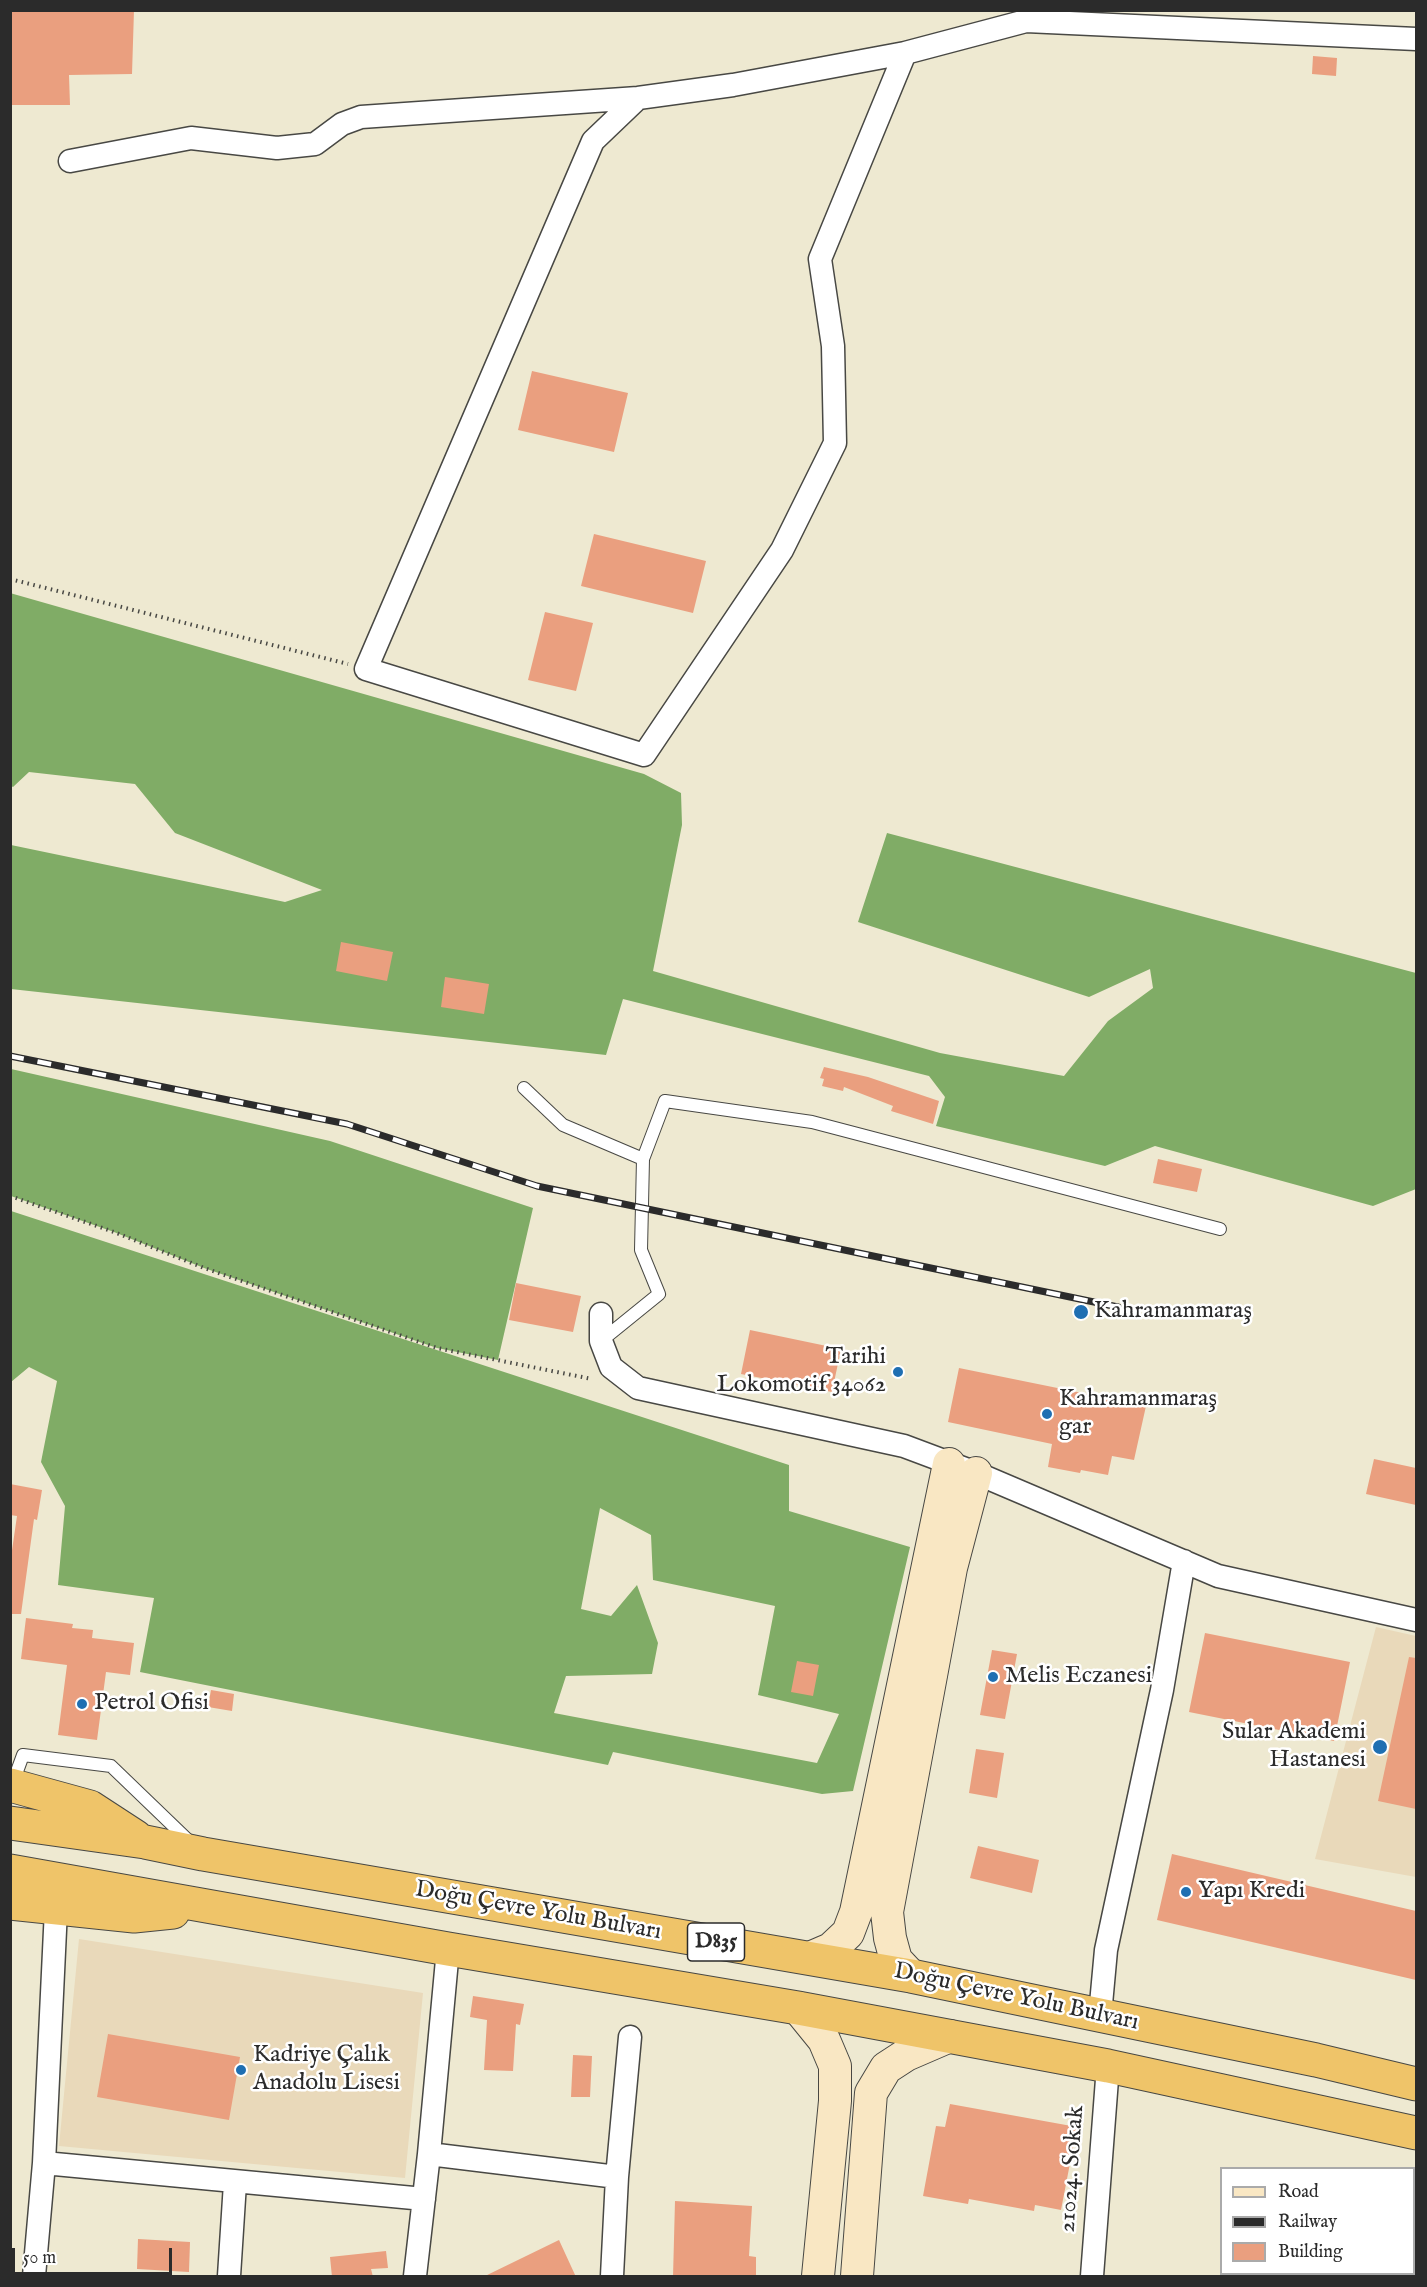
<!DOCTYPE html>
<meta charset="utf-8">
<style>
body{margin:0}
#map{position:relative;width:1427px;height:2287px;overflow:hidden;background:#eee9d1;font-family:"IM FELL English",serif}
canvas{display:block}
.frame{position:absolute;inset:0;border:12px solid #2b2b2b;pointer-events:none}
.legend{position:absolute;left:1220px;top:2167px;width:195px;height:108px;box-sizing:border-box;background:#fff;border:2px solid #aaa;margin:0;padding:8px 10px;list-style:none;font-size:18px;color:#2b2b2b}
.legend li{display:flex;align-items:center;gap:12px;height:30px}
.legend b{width:30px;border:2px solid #aaa}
.scale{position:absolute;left:12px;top:2248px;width:160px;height:27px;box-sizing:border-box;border:3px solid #2b2b2b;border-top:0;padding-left:8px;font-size:18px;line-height:21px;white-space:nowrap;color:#2b2b2b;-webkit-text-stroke:4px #fff;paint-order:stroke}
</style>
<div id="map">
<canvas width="1427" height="2287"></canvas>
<div class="frame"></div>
<ul class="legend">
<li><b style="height:8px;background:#f9e7c3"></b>Road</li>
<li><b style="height:8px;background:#2b2b2b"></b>Railway</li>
<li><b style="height:16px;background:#ea9f7f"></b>Building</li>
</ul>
<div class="scale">50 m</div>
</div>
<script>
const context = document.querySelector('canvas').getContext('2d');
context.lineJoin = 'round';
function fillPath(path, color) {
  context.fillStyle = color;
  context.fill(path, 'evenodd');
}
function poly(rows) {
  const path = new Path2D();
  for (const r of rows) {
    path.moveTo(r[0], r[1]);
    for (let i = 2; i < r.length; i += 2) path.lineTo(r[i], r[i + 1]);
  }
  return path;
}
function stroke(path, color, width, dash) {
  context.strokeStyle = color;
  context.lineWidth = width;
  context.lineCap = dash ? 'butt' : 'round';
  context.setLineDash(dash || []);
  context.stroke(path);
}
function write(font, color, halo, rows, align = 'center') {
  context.font = font + ' "IM FELL English",serif';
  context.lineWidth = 5;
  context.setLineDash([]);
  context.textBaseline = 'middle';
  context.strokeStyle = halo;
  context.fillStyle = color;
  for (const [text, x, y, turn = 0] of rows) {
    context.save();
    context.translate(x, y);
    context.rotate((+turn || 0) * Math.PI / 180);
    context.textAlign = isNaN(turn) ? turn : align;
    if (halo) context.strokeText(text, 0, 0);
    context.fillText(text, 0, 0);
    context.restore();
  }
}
const built = poly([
 [1376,1627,1416,1636,1416,1877,1315,1859],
 [79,1939,423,1993,405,2178,59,2146]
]);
const forest = poly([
 [10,593,644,774,681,793,682,825,653,971,940,1053,1064,1076,1108,1021,1153,988,1150,969,1089,997,858,922,887,833,1416,973,1416,1189,1373,1206,1155,1146,1105,1166,936,1126,945,1097,929,1076,623,999,606,1055,11,989,11,845,285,902,322,890,175,833,135,784,29,772,13,787,11,786],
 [11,1069,330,1141,533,1208,498,1360,437,1348,204,1268,114,1232,11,1196],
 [11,1211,789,1465,789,1511,910,1547,853,1791,822,1794,613,1752,608,1765,140,1672,154,1598,58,1585,65,1506,41,1462,57,1381,29,1367,11,1382],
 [600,1508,651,1535,653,1580,775,1606,758,1695,839,1714,817,1763,554,1713,566,1676,652,1674,658,1643,637,1585,611,1616,581,1609]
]);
const building = poly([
 [10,10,134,10,132,74,69,75,70,105,10,105],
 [1313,56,1337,58,1336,76,1312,74],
 [532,371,628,393,614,452,518,430],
 [594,534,706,561,693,613,581,586],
 [545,612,593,623,576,691,528,680],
 [341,942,393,952,387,981,336,971],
 [445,977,489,984,484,1014,441,1007],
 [824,1067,868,1077,939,1101,933,1124,891,1111,893,1106,844,1087,843,1091,822,1086,824,1079,820,1078],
 [1158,1159,1202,1169,1197,1192,1153,1183],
 [516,1283,581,1296,573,1332,509,1320],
 [750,1330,841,1349,832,1392,741,1374],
 [959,1368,1146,1406,1134,1460,1112,1456,1108,1475,1081,1470,1080,1473,1048,1467,1052,1444,948,1422],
 [1374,1459,1416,1468,1416,1505,1366,1494],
 [10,1484,42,1490,37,1520,34,1519,21,1614,10,1614,10,1564,17,1516,10,1515],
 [26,1618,73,1624,72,1628,93,1630,92,1638,134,1643,130,1675,106,1672,97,1740,58,1735,67,1665,21,1659],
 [1205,1633,1350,1662,1334,1741,1189,1712],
 [992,1650,1017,1654,1005,1719,980,1715],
 [1409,1657,1416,1658,1416,1809,1378,1801],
 [797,1661,819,1665,813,1696,791,1692],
 [211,1690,234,1694,232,1711,208,1707],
 [976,1749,1004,1753,997,1798,969,1793],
 [978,1846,1039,1860,1032,1893,970,1878],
 [1172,1854,1416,1911,1416,1980,1157,1920],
 [473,1996,524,2004,520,2025,516,2024,513,2071,484,2070,487,2020,470,2017],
 [108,2034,240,2057,229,2120,97,2097],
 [573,2055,592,2056,590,2097,571,2097],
 [950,2104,1077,2127,1061,2210,1035,2205,1034,2211,969,2199,968,2204,923,2196,936,2126,945,2127],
 [675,2201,752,2206,749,2256,756,2257,756,2277,673,2277],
 [138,2239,190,2242,189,2272,137,2269],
 [559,2240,576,2277,483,2277],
 [386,2251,388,2268,371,2269,373,2277,332,2277,330,2257]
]);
const path = poly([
 [10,579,348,664],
 [10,1196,114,1232,204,1268,437,1348,592,1379]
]);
const lane = poly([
 [524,1088,563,1125,643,1159,641,1250,659,1294,601,1341],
 [643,1159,665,1101,812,1122,1220,1229],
 [12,1785,23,1755,111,1766,191,1843]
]);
const street = poly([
 [638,98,593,141,366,669,644,755,782,550,835,443,833,346,820,259,905,53],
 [70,161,191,138,277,148,315,144,342,124,361,117,638,98,733,85,905,53,1026,21,1416,39],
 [601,1314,601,1341,611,1367,638,1388,904,1446,976,1473,1218,1576,1416,1620],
 [1100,2015,1106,1950,1162,1690,1184,1561],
 [429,2154,617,2177],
 [44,2163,424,2199],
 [34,2276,44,2163,56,1909],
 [229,2276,235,2183],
 [415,2276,429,2154,448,1949],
 [612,2276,617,2177,630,2037],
 [1092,2276,1108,2066],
 [1308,2276,1308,2274]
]);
const secondary = poly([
 [810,1958,831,1949,848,1933,856,1912,949,1464],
 [911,1976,896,1960,890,1938,887,1912,951,1568,976,1473],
 [798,2008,824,2040,835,2066,835,2101,818,2276],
 [857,2276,871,2093,886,2068,906,2055,950,2036]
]);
const highway = poly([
 [10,1785,90,1807,136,1837],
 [10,1823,145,1842,203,1854,911,1976,1316,2060,1416,2084],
 [10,1871,448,1949,798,2008,1108,2066,1416,2133],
 [10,1903,134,1916,173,1912]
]);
const rail = poly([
 [10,1056,347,1124,537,1186,1118,1307]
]);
const markers = [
 [1081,1312,8,"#1f6fb2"],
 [898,1372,6,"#1f6fb2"],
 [1047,1414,6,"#1f6fb2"],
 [993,1677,6,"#1f6fb2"],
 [82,1704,6,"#1f6fb2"],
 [1380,1747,8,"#1f6fb2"],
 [1186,1892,6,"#1f6fb2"],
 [241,2070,6,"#1f6fb2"]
];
const shields = [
 [716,1942,57]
];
const shieldNames = [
 ["D835",716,1942]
];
const poiNames = [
 ["Kahramanmaraş",1094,1312],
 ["Tarihi",886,1358,"right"],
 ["Lokomotif 34062",886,1386,"right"],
 ["Kahramanmaraş",1059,1400],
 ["gar",1059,1428],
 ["Melis Eczanesi",1005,1677],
 ["Petrol Ofisi",94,1704],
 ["Sular Akademi",1366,1733,"right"],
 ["Hastanesi",1366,1761,"right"],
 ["Yapı Kredi",1198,1892],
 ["Kadriye Çalık",253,2056],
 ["Anadolu Lisesi",253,2084]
];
const streetNames = [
 ["Doğu Çevre Yolu Bulvarı",538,1912,10],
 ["Doğu Çevre Yolu Bulvarı",1016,1998,12],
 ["21024. Sokak",1073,2169,-86]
];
fillPath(built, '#e9d9ba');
fillPath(forest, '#80ac66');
fillPath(building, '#ea9f7f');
stroke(lane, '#484844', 14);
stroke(street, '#484844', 25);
stroke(secondary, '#484844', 34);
stroke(highway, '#484844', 35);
stroke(path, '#484844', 4, [1.5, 4.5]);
stroke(lane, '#fff', 12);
stroke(street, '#fff', 22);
stroke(secondary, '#f9e7c3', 32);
stroke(highway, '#efc469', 33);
stroke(rail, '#2b2b2b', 7);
stroke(rail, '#fff', 4.5, [14]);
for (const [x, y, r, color] of markers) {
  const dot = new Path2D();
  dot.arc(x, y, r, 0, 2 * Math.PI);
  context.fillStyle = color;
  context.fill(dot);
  stroke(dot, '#fff', 2);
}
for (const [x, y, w] of shields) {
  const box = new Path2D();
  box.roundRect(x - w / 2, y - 19, w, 38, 4.5);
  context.fillStyle = '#fff';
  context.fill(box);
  stroke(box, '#2b2b2b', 1.5);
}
write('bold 22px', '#2b2b2b', null, shieldNames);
write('24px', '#2b2b2b', '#fff', poiNames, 'left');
write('24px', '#2b2b2b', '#fff', streetNames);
</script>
